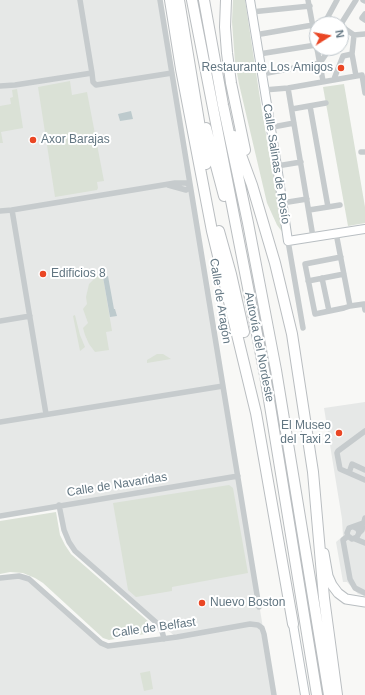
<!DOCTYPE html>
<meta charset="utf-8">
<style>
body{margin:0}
#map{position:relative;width:365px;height:695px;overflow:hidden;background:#f8f8f6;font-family:Arial,sans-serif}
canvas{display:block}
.north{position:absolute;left:309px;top:16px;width:40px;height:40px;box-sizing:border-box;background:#fff;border:1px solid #c0c8cd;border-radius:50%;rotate:79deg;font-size:11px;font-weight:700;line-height:16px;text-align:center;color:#627682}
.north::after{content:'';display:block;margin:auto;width:14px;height:18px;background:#ea4624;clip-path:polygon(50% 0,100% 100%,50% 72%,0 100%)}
</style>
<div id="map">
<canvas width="365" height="695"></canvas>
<div class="north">N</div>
</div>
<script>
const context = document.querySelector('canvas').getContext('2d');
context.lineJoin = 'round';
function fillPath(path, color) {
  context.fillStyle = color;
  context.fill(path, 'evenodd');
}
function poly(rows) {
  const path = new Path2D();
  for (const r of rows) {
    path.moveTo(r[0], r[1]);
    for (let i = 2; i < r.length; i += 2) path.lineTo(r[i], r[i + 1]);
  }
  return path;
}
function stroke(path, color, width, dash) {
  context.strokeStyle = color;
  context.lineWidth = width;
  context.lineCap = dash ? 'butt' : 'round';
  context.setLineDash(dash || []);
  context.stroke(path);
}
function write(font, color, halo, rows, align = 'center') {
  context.font = font + ' Arial,sans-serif';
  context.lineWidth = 4;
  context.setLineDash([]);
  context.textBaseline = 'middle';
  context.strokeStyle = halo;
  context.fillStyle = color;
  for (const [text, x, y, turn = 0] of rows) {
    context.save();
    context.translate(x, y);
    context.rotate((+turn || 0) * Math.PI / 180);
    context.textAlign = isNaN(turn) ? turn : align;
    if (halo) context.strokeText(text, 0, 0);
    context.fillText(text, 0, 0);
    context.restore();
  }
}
const built = poly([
 [0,0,160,0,274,695,0,695,0,578,7,577,29,579,108,646,176,637,128,598,69,542,59,505,0,516],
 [365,402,365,596,358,594,347,582,343,582,336,542,343,536,342,519,324,408]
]);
const green = poly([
 [233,0,245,0,261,105,283,233,277,225,267,203,239,84,235,62,232,22],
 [70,81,72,95,87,92,104,181,97,182,98,188,97,190,55,197,38,87],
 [344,84,365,207,365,223,348,226,323,87],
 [17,89,23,128,1,132,3,143,0,143,0,106,11,104,10,98,13,97,12,90],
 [102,271,112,331,106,332,109,350,95,352,89,344,85,335,83,328,88,323,83,309,87,304,86,297,89,284],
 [75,315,80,335,85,347,80,351,73,316],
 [157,354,163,354,171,359,147,363,147,360],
 [229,485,233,488,248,573,172,587,172,591,136,597,128,590,113,503],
 [56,512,60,535,65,545,71,554,149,622,151,627,149,631,145,634,109,640,103,638,43,583,35,578,23,573,10,572,0,574,0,521],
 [150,671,153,689,144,691,140,673]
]);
const water = poly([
 [131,111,133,119,120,121,118,114],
 [108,276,114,309,115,309,117,316,110,317,103,277]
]);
const street = poly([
 [80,0,92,73],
 [160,0,259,607],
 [308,0,323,81],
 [363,0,365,1],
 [251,12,310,6],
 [365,14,362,18,365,20],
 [324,24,337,0],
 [341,24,356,0],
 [341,26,354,35,352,54],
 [255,35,313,25],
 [354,35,365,34],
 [259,54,316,45],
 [262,74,320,63,330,48],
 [334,79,343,56,352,54,356,76],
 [0,86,15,85,92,73,93,82,96,85,172,73],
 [288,88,313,237],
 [264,90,288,88,362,75,365,93],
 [292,109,326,103],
 [273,127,294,123],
 [361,152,365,152],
 [277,166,301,162],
 [168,185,186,190,190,187],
 [282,203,307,199],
 [328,207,340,205],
 [12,210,46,414],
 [309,210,328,207,310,106],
 [0,211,12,210,175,183,186,183,190,185],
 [336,233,350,306,364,304,365,310],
 [288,241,303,328],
 [341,257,305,264,315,314,344,308,350,306],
 [322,278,329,311],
 [308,281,344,274],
 [0,321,30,316],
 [0,422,223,386],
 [365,431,338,451,337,453,340,469,365,480],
 [349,473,352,464,365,470],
 [59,505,64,530,69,542,75,551,158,624,162,631,164,639],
 [0,516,238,476],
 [354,527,358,529,359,533,357,537,352,539,348,536,347,533,349,528,363,523],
 [359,533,362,530,365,518],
 [348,536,343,540,350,579,355,588,365,593],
 [355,539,365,543],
 [0,578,19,576,29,579,101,643,108,646,177,637,250,624,258,625,262,628,264,634,274,695]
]);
const secondary = poly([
 [250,0,277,166,288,241,365,229],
 [293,624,305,695]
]);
const primary = poly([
 [324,553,328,576,332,585,338,593,346,599,365,602]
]);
const highway = poly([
 [170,0,181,69,212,231,256,413,293,624],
 [179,0,206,164],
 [192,0,265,375,317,695],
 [204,0,223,105,248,223,276,370,329,695],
 [226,0,225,27,227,53,231,83,245,150],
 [206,128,224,196],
 [234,136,252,185,275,263,292,334,313,472,324,598,337,695],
 [219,231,231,274,244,332]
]);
const markers = [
 [341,68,4,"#ea4624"],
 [33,140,4,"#ea4624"],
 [43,274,4,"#ea4624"],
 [339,433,4,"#ea4624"],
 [202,603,4,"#ea4624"]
];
const poiNames = [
 ["Restaurante Los Amigos",333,68,"right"],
 ["Axor Barajas",41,140],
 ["Edificios 8",51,274],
 ["El Museo",331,426,"right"],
 ["del Taxi 2",331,440,"right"],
 ["Nuevo Boston",210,603]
];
const streetNames = [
 ["Calle Salinas de Rosío",276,164,81],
 ["Calle de Aragón",220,301,81],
 ["Autovía del Nordeste",259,347,79],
 ["Calle de Navaridas",117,485,-9],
 ["Calle de Belfast",154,628,-8]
];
fillPath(built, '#e6e8e7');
fillPath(green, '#dae1d6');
fillPath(water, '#bdcacd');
stroke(secondary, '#b8bec2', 10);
stroke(primary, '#b9bec1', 11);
stroke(highway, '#babec1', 12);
stroke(street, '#c6cbcd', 5.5);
stroke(secondary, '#fff', 8);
stroke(primary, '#fff', 9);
stroke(highway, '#fff', 10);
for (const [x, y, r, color] of markers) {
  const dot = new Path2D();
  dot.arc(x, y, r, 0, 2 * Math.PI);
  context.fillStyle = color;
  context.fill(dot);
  stroke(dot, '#fff', 1.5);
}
write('12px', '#627682', '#fff', poiNames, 'left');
write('12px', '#627682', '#fff', streetNames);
</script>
